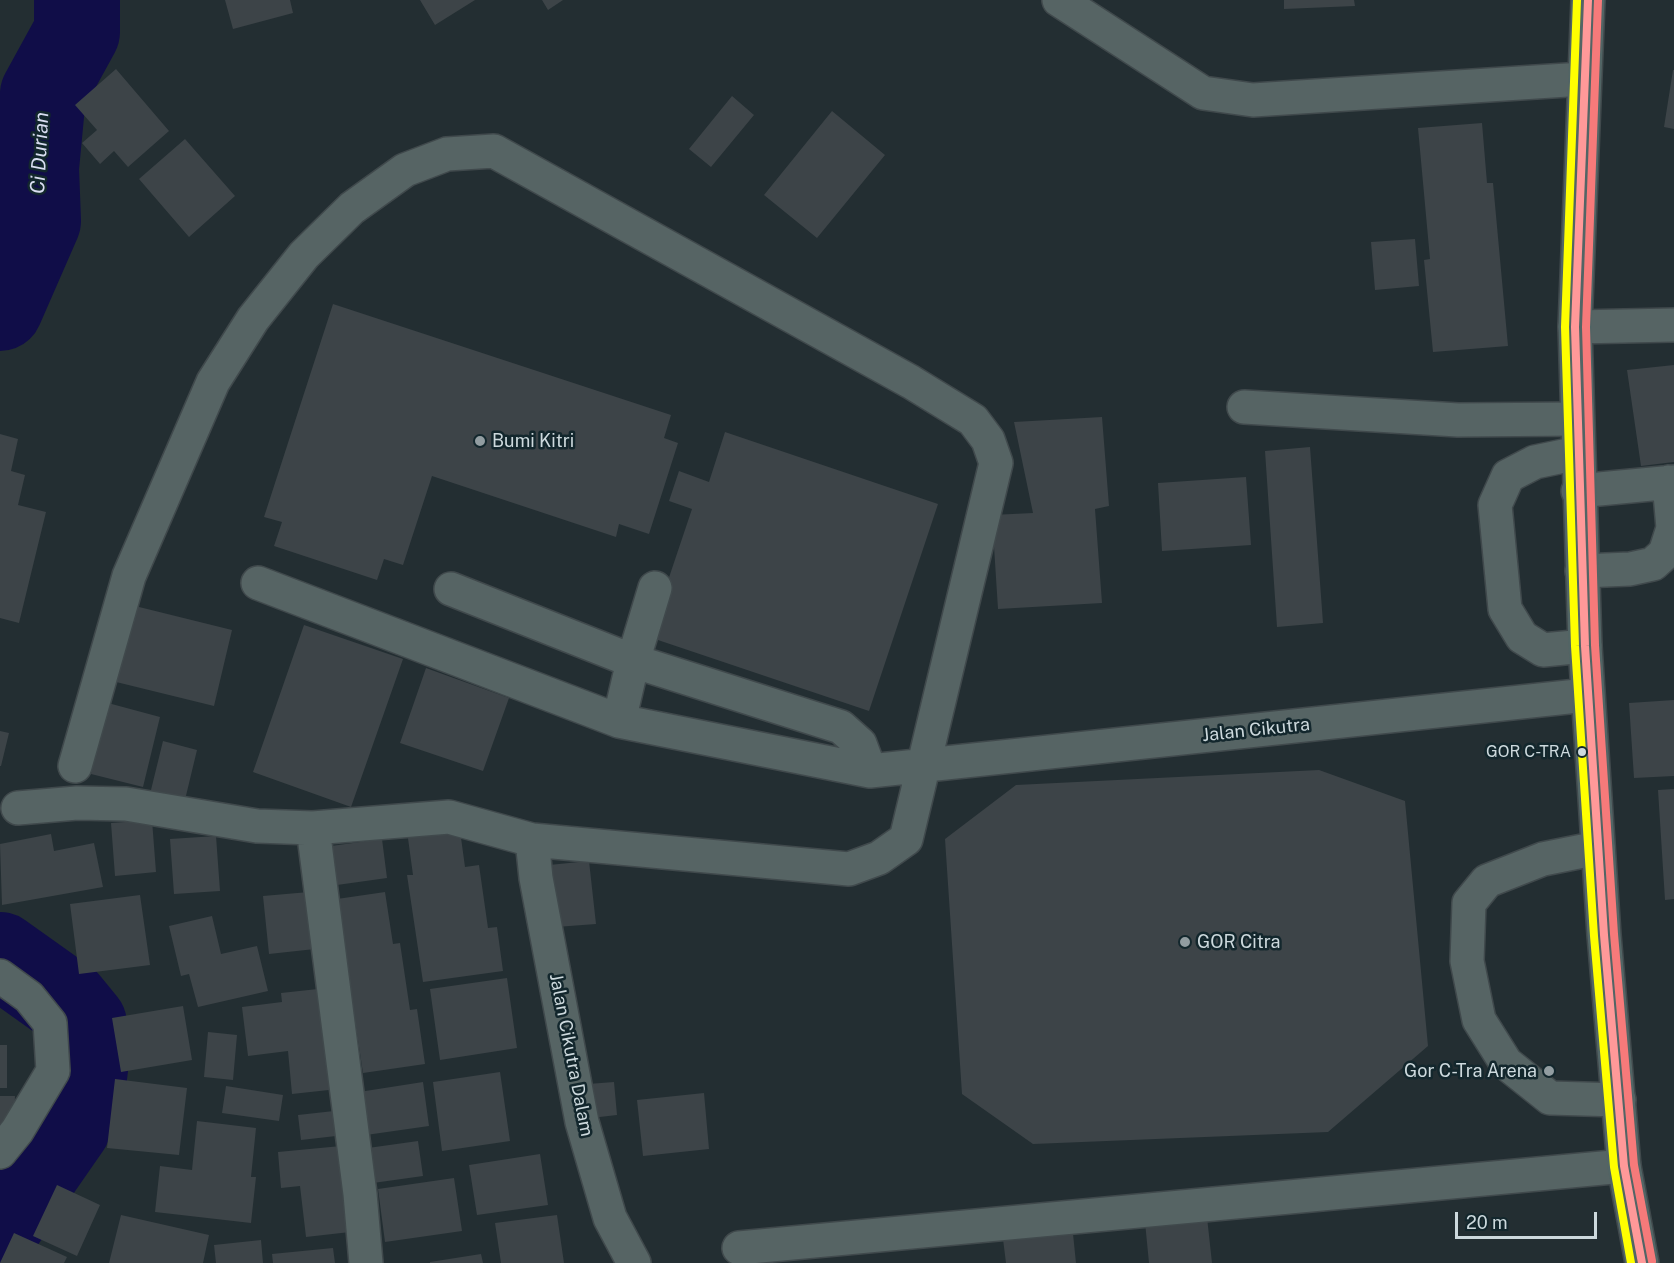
<!DOCTYPE html>
<style>
body{margin:0}
#map{position:relative;width:1674px;height:1263px;overflow:hidden;background:#232e32;font-family:"Public Sans",sans-serif}
canvas{display:block}
.scale{position:absolute;left:1455px;top:1212px;width:142px;height:27px;box-sizing:border-box;border:3px solid #cdd9dd;border-top:0;padding-left:8px;font-size:18px;line-height:21px;white-space:nowrap;color:#cdd9dd;-webkit-text-stroke:4px #13272d;paint-order:stroke}
</style>
<div id="map">
<canvas width="1674" height="1263"></canvas>
<div class="scale">20 m</div>
</div>
<script>
const context = document.querySelector('canvas').getContext('2d');
context.lineJoin = 'round';
function poly(rows) {
  const path = new Path2D();
  for (const r of rows) {
    path.moveTo(r[0], r[1]);
    for (let i = 2; i < r.length; i += 2) path.lineTo(r[i], r[i + 1]);
  }
  return path;
}
function stroke(path, color, width, dash) {
  context.strokeStyle = color;
  context.lineWidth = width;
  context.lineCap = dash ? 'butt' : 'round';
  context.setLineDash(dash || []);
  context.stroke(path);
}
function fillPath(path, color) {
  context.fillStyle = color;
  context.fill(path, 'evenodd');
}
function write(font, color, halo, rows, align = 'center') {
  context.font = font + ' "Public Sans",sans-serif';
  context.lineWidth = 5;
  context.setLineDash([]);
  context.textBaseline = 'middle';
  context.strokeStyle = halo;
  context.fillStyle = color;
  for (const [text, x, y, turn = 0] of rows) {
    context.save();
    context.translate(x, y);
    context.rotate((+turn || 0) * Math.PI / 180);
    context.textAlign = isNaN(turn) ? turn : align;
    if (halo) context.strokeText(text, 0, 0);
    context.fillText(text, 0, 0);
    context.restore();
  }
}
const river = poly([
 [0,308,38,221,36,168,43,94,77,32,77,0],
 [0,955,66,1002,84,1024,87,1052,83,1085,68,1126,0,1224]
]);
const building = poly([
 [225,0,290,0,293,13,233,29],
 [420,0,475,0,435,25],
 [542,0,563,0,548,10],
 [1284,0,1354,0,1355,6,1284,9],
 [116,69,169,131,128,167,114,151,100,164,82,143,97,130,75,105],
 [1673,70,1674,70,1674,129,1664,127],
 [732,96,754,115,711,167,689,149],
 [832,111,885,155,817,238,764,195],
 [1482,123,1487,183,1493,183,1508,346,1433,352,1424,260,1430,259,1418,128],
 [185,139,235,196,189,237,139,179],
 [1415,239,1419,286,1375,290,1371,242],
 [333,304,671,415,664,438,678,443,649,534,619,524,616,537,432,476,403,565,384,559,377,580,274,546,282,522,264,517],
 [1674,365,1674,462,1641,466,1627,370],
 [1102,417,1109,506,1095,509,1102,603,998,609,992,515,1033,513,1014,422],
 [725,432,938,504,869,711,649,637,692,509,669,501,679,471,709,482],
 [0,434,18,439,11,471,25,475,18,505,46,512,19,623,0,618],
 [1310,447,1323,623,1277,627,1265,451],
 [1246,477,1251,545,1162,551,1158,483],
 [127,604,232,630,214,706,108,680],
 [304,625,403,659,351,807,253,772],
 [426,668,509,698,483,771,400,743],
 [1674,700,1674,776,1634,778,1629,703],
 [108,703,160,717,143,787,91,774],
 [0,731,9,733,1,766,0,766],
 [163,741,197,750,184,804,150,794],
 [1319,770,1405,801,1428,1046,1328,1132,1033,1144,962,1094,945,839,1016,785],
 [1674,789,1674,899,1665,900,1658,790],
 [152,820,156,872,115,876,111,823],
 [459,823,465,867,479,865,488,928,497,927,503,971,423,982,407,875,413,875,407,831],
 [51,834,54,851,94,843,103,887,2,905,0,844],
 [216,836,220,891,174,894,170,839],
 [382,839,387,878,337,885,331,846],
 [589,861,596,924,556,927,549,865],
 [309,892,315,949,269,954,263,896],
 [385,892,393,944,400,943,410,1010,417,1009,425,1064,363,1073,337,899],
 [140,895,150,965,79,974,70,904],
 [212,916,221,954,257,946,268,991,198,1007,189,974,181,976,169,926],
 [507,978,517,1048,440,1060,430,989],
 [327,988,338,1089,292,1094,288,1051,248,1056,242,1007,282,1002,281,993],
 [183,1006,192,1060,121,1072,112,1018],
 [208,1032,237,1035,233,1080,204,1077],
 [0,1045,7,1045,7,1088,0,1088],
 [500,1072,510,1141,442,1151,433,1082],
 [115,1079,187,1088,179,1155,107,1148],
 [423,1082,429,1126,366,1135,359,1092],
 [614,1082,617,1115,591,1118,588,1084],
 [226,1086,283,1095,279,1121,222,1113],
 [704,1093,709,1149,643,1156,637,1100],
 [0,1096,15,1096,14,1126,0,1126],
 [334,1111,336,1136,301,1140,298,1115],
 [197,1121,256,1128,251,1177,256,1177,251,1223,155,1212,160,1166,192,1170],
 [418,1141,423,1176,373,1183,368,1148],
 [341,1146,350,1232,306,1237,300,1186,281,1188,278,1152],
 [540,1154,548,1205,477,1215,469,1165],
 [454,1178,462,1231,385,1242,378,1189],
 [57,1185,100,1205,77,1256,33,1236],
 [121,1215,209,1235,203,1263,109,1263],
 [557,1215,564,1263,501,1263,495,1223],
 [1207,1217,1212,1263,1149,1263,1145,1222],
 [1072,1224,1076,1263,1006,1263,1002,1231],
 [14,1233,67,1257,64,1263,0,1263],
 [261,1240,263,1263,216,1263,214,1245],
 [333,1248,335,1263,273,1263,272,1254],
 [481,1254,483,1263,430,1263,430,1262]
]);
const minor = poly([
 [1059,0,1203,93,1253,100,1583,79],
 [1575,327,1674,325],
 [1244,407,1458,420,1576,419],
 [1578,453,1535,462,1508,476,1495,505,1505,609,1522,637,1543,650,1585,646],
 [1578,491,1674,482],
 [1582,571,1630,569,1653,564,1665,553,1673,528,1669,482],
 [258,583,619,721,870,771,1587,695],
 [451,589,633,661,841,727,860,744,870,771],
 [619,721,633,661,655,588],
 [18,808,77,803,126,804,257,826,313,828,449,817,532,840,849,869,879,858,906,839,996,463,988,440,973,420,911,382,494,151,447,154,405,170,352,208,304,255,253,319,213,382,129,576,75,766],
 [313,828,360,1194,366,1263],
 [532,840,536,878,582,1122,610,1218,634,1263],
 [1598,848,1543,859,1487,881,1469,903,1467,961,1479,1020,1506,1063,1550,1098,1619,1100],
 [0,976,29,997,50,1023,53,1071,17,1131,0,1152],
 [739,1248,1624,1166]
]);
const major = poly([
 [1588,0,1575,327,1585,646,1604,935,1624,1166,1642,1263]
]);
const bus1 = poly([
 [1588,0,1575,327,1585,646,1604,935,1624,1166,1642,1263]
]);
const bus2 = poly([
 [1577,0,1565,327,1575,646,1594,936,1614,1167,1631,1263]
]);
const bus3 = poly([
 [1598,0,1586,327,1595,645,1614,934,1634,1165,1652,1261]
]);
const markers = [
 [480,441,6,"#929da1"],
 [1582,752,5,"#cdd9dd"],
 [1185,942,6,"#929da1"],
 [1549,1071,6,"#929da1"]
];
const busNames = [
 ["GOR C-TRA",1571,752]
];
const poiNames = [
 ["Bumi Kitri",492,441],
 ["GOR Citra",1197,942],
 ["Gor C-Tra Arena",1537,1071,"right"]
];
const streetNames = [
 ["Jalan Cikutra",1256,730,-6],
 ["Jalan Cikutra Dalam",571,1055,79]
];
const waterNames = [
 ["Ci Durian",40,153,-87]
];
stroke(river, '#100d48', 86);
fillPath(building, '#3d4448');
stroke(minor, '#40494c', 36);
stroke(major, '#40494c', 36);
stroke(minor, '#566464', 33);
stroke(major, '#526565', 33);
stroke(bus1, '#f99', 8);
stroke(bus2, '#ff0', 8);
stroke(bus3, '#f67a7a', 8);
for (const [x, y, r, color] of markers) {
  const dot = new Path2D();
  dot.arc(x, y, r, 0, 2 * Math.PI);
  context.fillStyle = color;
  context.fill(dot);
  stroke(dot, '#13272d', 2);
}
write('16px', '#cdd9dd', '#13272d', busNames, 'right');
write('18px', '#cdd9dd', '#13272d', poiNames, 'left');
write('18px', '#cdd9dd', '#13272d', streetNames);
write('italic 20px', '#d8ddf1', '#13272d', waterNames);
</script>
